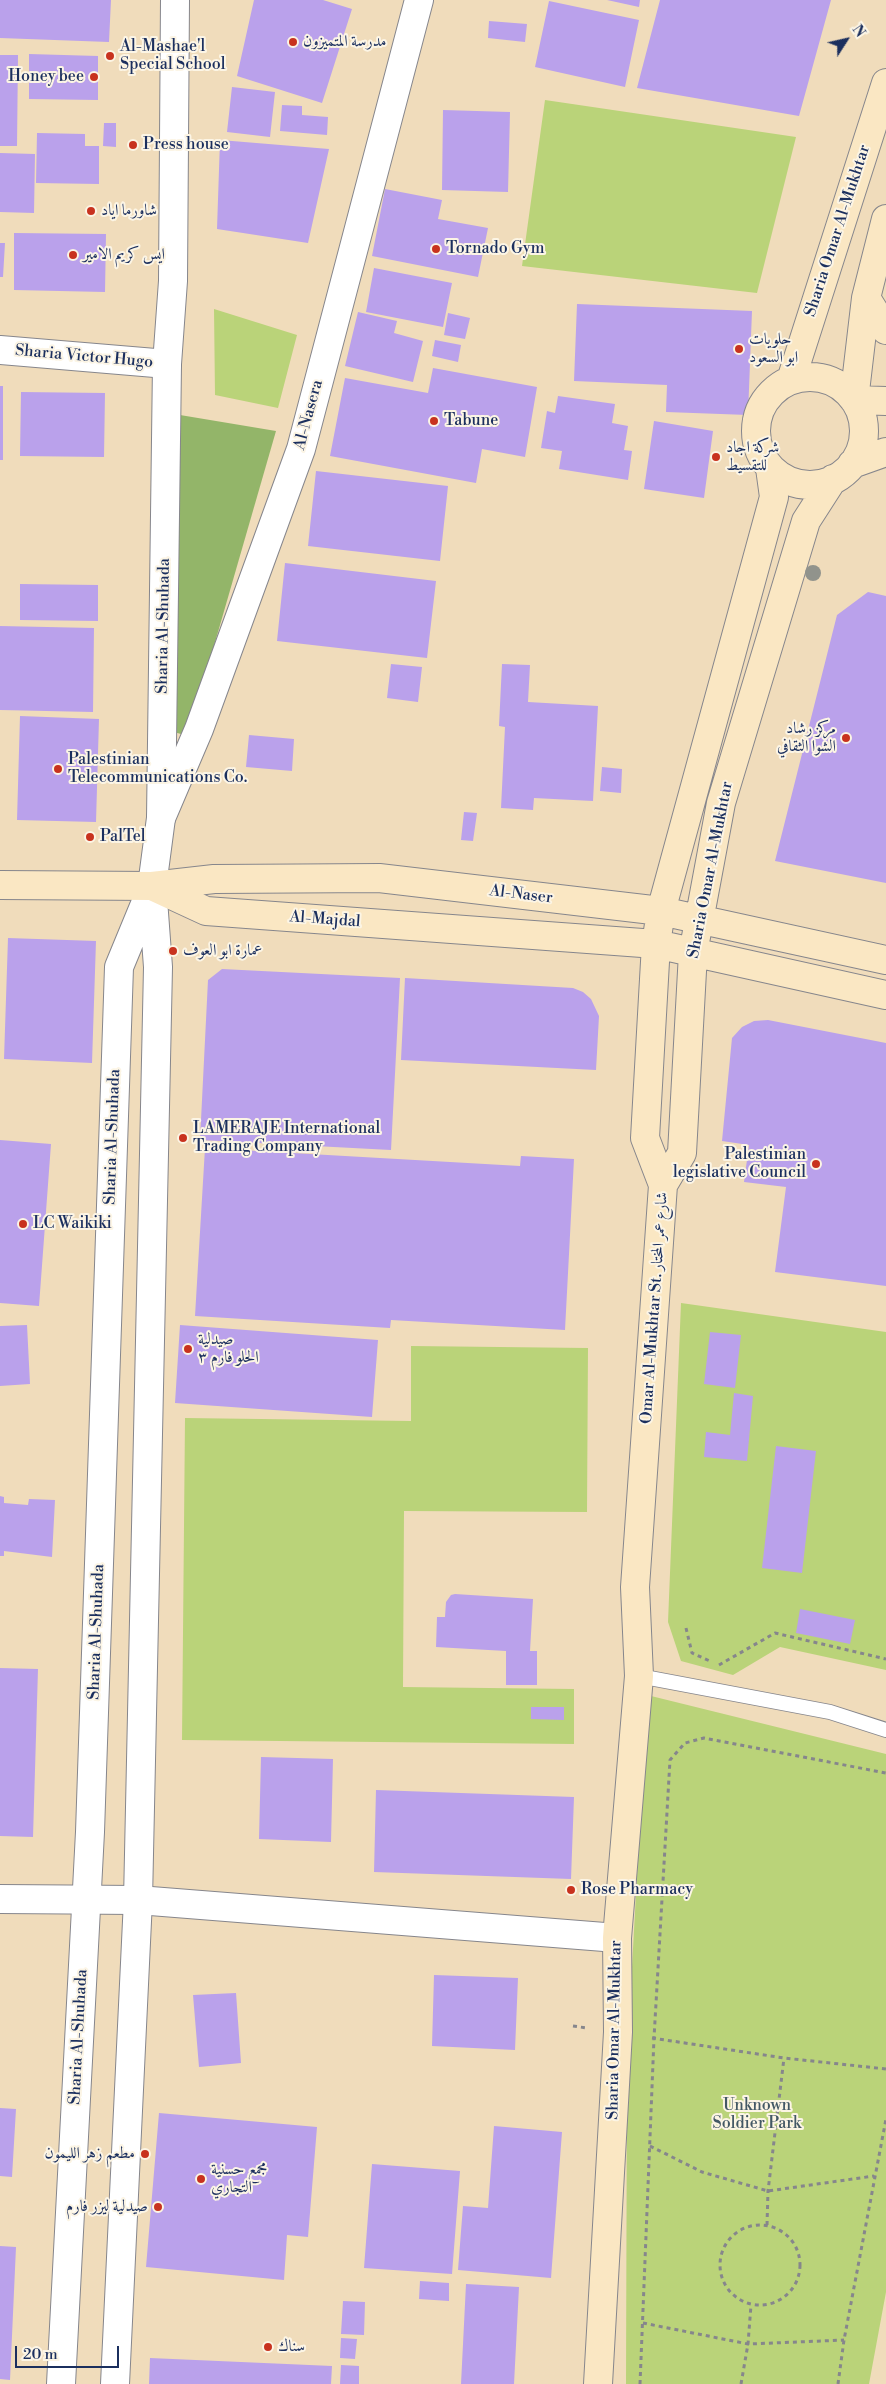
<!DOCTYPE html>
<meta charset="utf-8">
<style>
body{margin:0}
#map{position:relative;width:886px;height:2384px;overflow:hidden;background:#f0dcbb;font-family:"Libre Bodoni",serif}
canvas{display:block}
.north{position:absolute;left:821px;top:15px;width:50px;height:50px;-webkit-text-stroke:4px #fcf5e5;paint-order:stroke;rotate:55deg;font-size:14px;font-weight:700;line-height:20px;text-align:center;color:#1b2f5e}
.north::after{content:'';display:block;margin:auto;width:18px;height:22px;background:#1b2f5e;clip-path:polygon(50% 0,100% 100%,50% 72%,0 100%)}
.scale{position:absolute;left:15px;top:2346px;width:104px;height:22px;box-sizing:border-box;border:2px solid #1b2f5e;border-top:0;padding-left:6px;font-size:15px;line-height:18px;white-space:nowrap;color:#1b2f5e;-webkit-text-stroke:4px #fcf5e5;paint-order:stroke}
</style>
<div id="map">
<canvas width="886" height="2384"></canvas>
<div class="north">N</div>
<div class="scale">20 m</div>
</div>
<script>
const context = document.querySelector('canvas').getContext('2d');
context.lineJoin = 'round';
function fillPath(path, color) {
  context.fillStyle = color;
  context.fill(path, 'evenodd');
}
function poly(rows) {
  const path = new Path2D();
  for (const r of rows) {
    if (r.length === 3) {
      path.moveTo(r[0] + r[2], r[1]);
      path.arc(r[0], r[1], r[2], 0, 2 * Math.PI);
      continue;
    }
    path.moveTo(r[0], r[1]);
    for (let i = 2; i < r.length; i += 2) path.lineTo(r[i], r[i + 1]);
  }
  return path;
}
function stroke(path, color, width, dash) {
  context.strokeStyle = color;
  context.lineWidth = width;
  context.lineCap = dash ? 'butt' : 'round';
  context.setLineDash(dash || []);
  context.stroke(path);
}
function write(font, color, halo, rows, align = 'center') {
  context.font = font + ' "Libre Bodoni",Amiri,serif';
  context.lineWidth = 4;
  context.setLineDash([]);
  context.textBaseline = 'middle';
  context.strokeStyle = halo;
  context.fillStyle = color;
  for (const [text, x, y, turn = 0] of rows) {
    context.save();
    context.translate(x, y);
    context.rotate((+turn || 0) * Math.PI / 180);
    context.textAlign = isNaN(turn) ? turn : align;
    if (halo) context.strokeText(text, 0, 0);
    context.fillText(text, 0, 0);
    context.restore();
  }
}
const green = poly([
 [545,100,796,137,757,293,522,266],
 [214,309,297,335,278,408,215,395],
 [681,1303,886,1332,886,1670,780,1647,733,1675,681,1661,668,1622],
 [411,1346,588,1348,587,1512,404,1511,403,1687,574,1689,574,1744,182,1740,185,1418,411,1421],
 [647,1695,886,1754,886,2292,869,2384,626,2384,627,2057]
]);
const forest = poly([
 [180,415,276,431,190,729,181,734,170,731]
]);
const building = poly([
 [0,0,111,0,109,42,0,38],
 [254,0,323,0,352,9,322,103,237,76],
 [607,0,640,0,639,7],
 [660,0,831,0,799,116,637,88],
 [549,1,639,20,625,87,535,67],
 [489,21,527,24,525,42,488,38],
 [29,54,98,56,98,100,29,99],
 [0,55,18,55,17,146,0,146],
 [232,87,275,92,270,137,227,132],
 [282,105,302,106,302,115,328,117,327,135,280,131],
 [443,110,510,112,508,192,442,190],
 [104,123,116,123,116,147,103,146],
 [37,133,85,134,85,146,99,146,99,184,36,183],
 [220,140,329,149,308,243,217,229],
 [0,153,35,154,34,213,0,212],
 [385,189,442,200,438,219,488,228,478,277,372,256],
 [14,233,106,234,105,292,14,290],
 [0,243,5,243,3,277,0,277],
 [374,268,452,283,443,327,366,312],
 [577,304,752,311,748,415,666,412,667,385,574,381],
 [358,312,397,321,394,333,423,341,413,382,345,366],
 [448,313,470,318,465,339,444,335],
 [435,340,461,345,458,362,432,356],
 [433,368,537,387,525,457,482,449,476,483,330,456,345,378,428,393],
 [0,386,3,386,3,460,0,460],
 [21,392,105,393,104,457,20,456],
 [558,396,615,404,612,423,628,426,624,450,632,451,628,480,559,469,562,451,541,448,547,411,555,413],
 [654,421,713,431,704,498,644,489],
 [316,471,448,486,440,561,308,546],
 [285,563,436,581,427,658,277,641],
 [20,584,98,585,98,621,20,620],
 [868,592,886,596,886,883,775,861,837,615],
 [0,626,94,628,93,712,0,710],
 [391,664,422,667,418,702,387,698],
 [502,664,530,665,528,702,598,706,593,801,534,798,533,810,501,808,505,727,499,726],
 [20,716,99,719,96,822,17,820],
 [249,735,294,739,292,771,246,767],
 [602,767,622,769,621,793,600,791],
 [464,812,477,813,473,841,461,840],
 [8,938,96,941,92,1063,4,1059],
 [222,969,400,978,391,1150,200,1140,208,980],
 [405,978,573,988,583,992,591,999,599,1016,596,1070,401,1060],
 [768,1020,886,1043,886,1286,775,1272,786,1187,744,1182,749,1145,722,1141,732,1038,742,1027,754,1021],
 [0,1140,51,1144,39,1306,0,1303],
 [205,1148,520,1166,521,1156,574,1159,565,1330,391,1320,390,1328,195,1316],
 [27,1325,30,1384,0,1386,0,1326],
 [180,1325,378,1340,372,1417,175,1403],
 [710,1332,741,1335,735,1388,704,1384],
 [734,1393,753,1396,747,1461,704,1457,706,1432,730,1435],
 [776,1446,816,1451,802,1573,762,1568],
 [0,1496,4,1497,4,1503,28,1505,29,1499,55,1500,52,1557,4,1551,4,1556,0,1556],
 [455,1594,533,1599,530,1651,537,1651,537,1685,506,1685,506,1651,436,1647,437,1617,445,1617,446,1602,451,1595],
 [800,1609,855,1620,850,1644,796,1633],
 [0,1668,38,1669,33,1837,0,1836],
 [531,1707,564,1707,564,1720,531,1719],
 [261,1757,333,1759,331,1842,259,1839],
 [376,1790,574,1797,571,1879,374,1872],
 [434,1975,518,1978,515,2050,432,2046],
 [236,1993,241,2063,199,2067,193,1995],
 [0,2108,16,2109,12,2177,0,2176],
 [159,2113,317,2127,308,2237,287,2235,284,2280,146,2267],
 [494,2126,562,2132,551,2278,458,2270,463,2206,488,2208],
 [372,2164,460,2171,452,2274,364,2268],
 [0,2246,16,2247,10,2380,0,2379],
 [420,2281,449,2283,449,2301,419,2299],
 [466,2284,519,2287,514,2384,461,2384],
 [343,2301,365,2302,364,2335,341,2334],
 [341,2338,357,2339,355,2359,340,2358],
 [150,2358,332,2366,331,2384,149,2384],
 [341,2365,359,2366,359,2384,340,2384]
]);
const path = poly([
 [686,1628,692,1653,712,1662],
 [719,1665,775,1633,886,1659],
 [573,2026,587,2028],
 [652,2038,784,2058,886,2069],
 [650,2146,702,2172,768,2191,874,2176],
 [760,2265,40],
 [767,2225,768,2191,784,2058],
 [643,2323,748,2344,844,2340],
 [640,2384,654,2038,670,1760,685,1743,704,1738,886,1773],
 [741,2384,748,2344,751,2305],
 [838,2384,844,2340,886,2119]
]);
const service = poly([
 [639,1676,830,1712,886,1730]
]);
const minor = poly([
 [0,350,167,364],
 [161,818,199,729,301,449,419,0],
 [0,1899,138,1900,617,1938]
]);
const tertiary = poly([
 [61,2384,90,1832,119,967,150,892],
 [115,2384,138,1900,158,967,152,886,161,818,167,364,173,281,175,0]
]);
const secondary = poly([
 [866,298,886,330],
 [810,431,54],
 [791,380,886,83],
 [854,400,866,298,886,219],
 [854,400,886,401],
 [852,464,886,452],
 [0,885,152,886,206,911,656,944,886,995],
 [152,886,214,879,379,878,661,911,886,960],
 [663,1185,682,1153,693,953,721,803,806,521,833,479],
 [598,2384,618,2032,617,1938,639,1676,635,1587,663,1185,645,1138,656,944,661,911,774,497,770,468]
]);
const trees = [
 [813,573]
];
const markers = [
 [293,42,5,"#c8321e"],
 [110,56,5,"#c8321e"],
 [94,77,5,"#c8321e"],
 [133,145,5,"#c8321e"],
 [91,211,5,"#c8321e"],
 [436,249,5,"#c8321e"],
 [73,255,5,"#c8321e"],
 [739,349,5,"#c8321e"],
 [434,421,5,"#c8321e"],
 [716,457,5,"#c8321e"],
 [846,738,5,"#c8321e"],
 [58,769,5,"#c8321e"],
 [90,837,5,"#c8321e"],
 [173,951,5,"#c8321e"],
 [183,1138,5,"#c8321e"],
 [816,1164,5,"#c8321e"],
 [23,1224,5,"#c8321e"],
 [188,1349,5,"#c8321e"],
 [571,1890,5,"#c8321e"],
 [145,2154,5,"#c8321e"],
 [201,2179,5,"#c8321e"],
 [158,2207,5,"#c8321e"],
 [268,2347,5,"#c8321e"]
];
const poiNames = [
 ["مدرسة المتميزون",303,42],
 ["Al-Mashae'l",120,47],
 ["Special School",120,65],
 ["Honey bee",84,77,"right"],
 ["Press house",143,145],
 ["شاورما اياد",101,211],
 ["Tornado Gym",446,249],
 ["ايس كريم الامير",83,255],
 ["حلويات",749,340],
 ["ابو السعود",749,358],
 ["Tabune",444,421],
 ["شركة اجاد",726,448],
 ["للتقسيط",726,466],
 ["مركز رشاد",836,729,"right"],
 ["الشوا الثقافي",836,747,"right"],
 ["Palestinian",68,760],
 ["Telecommunications Co.",68,778],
 ["PalTel",100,837],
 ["عمارة ابو العوف",183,951],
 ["LAMERAJE International",193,1129],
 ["Trading Company",193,1147],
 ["Palestinian",806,1155,"right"],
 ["legislative Council",806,1173,"right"],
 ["LC Waikiki",33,1224],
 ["صيدلية",198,1340],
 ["الحلو فارم ٣",198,1358],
 ["Rose Pharmacy",581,1890],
 ["مطعم زهر الليمون",135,2154,"right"],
 ["مجمع حسنية",211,2170],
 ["التجاري",211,2188],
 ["صيدلية ليزر فارم",148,2207,"right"],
 ["سناك",278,2347]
];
const streetNames = [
 ["Sharia Omar Al-Mukhtar",838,231,-72],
 ["Sharia Victor Hugo",84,357,5],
 ["Al-Nasera",309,415,-75],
 ["Sharia Al-Shuhada",164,626,-89],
 ["Sharia Omar Al-Mukhtar",711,870,-79],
 ["Al-Naser",521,895,7],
 ["Al-Majdal",325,920,4],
 ["Sharia Al-Shuhada",113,1137,-88],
 ["Omar Al-Mukhtar St. شارع عمر المختار",655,1308,-86],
 ["Sharia Al-Shuhada",97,1632,-88],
 ["Sharia Omar Al-Mukhtar",615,2030,-89],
 ["Sharia Al-Shuhada",79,2037,-87]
];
const parkNames = [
 ["Unknown",757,2106],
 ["Soldier Park",757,2124]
];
fillPath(green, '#bad379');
fillPath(forest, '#93b569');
fillPath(building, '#baa1eb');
stroke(service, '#86868c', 16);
stroke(minor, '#86868c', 30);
stroke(tertiary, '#86868c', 30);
stroke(secondary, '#86868c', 30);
stroke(path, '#86868c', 3, [4, 4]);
stroke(service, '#fff', 14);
stroke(minor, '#fff', 28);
stroke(tertiary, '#fff', 28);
stroke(secondary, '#fae7c3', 28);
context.fillStyle = '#91938c';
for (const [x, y] of trees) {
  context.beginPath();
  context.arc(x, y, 8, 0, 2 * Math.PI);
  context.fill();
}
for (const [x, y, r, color] of markers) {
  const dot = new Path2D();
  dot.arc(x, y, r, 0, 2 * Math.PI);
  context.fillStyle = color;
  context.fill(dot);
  stroke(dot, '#fcf5e5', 2);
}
write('16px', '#1b2f5e', '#fcf5e5', poiNames, 'left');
write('16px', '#1b2f5e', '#fcf5e5', streetNames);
write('16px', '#435865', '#fcf5e5', parkNames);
</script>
